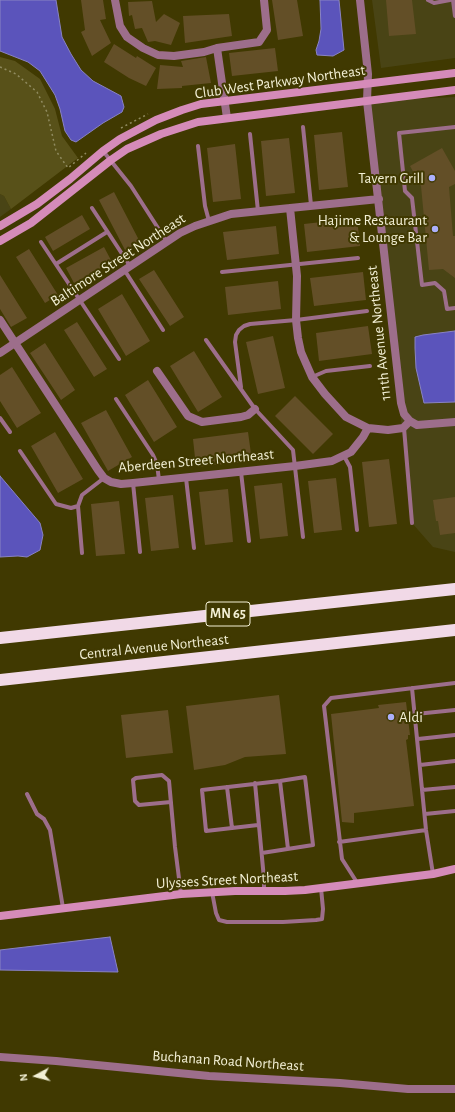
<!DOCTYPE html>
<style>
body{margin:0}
#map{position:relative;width:455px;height:1112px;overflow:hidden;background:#403901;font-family:"Alegreya Sans",sans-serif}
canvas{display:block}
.north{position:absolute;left:16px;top:1056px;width:40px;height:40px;-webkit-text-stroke:3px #403901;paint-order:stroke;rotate:263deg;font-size:11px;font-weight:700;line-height:16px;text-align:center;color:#f3f0d5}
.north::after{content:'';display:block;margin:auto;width:14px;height:18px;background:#f3f0d5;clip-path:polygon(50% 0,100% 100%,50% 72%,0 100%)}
</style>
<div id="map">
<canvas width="455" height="1112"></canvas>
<div class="north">N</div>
</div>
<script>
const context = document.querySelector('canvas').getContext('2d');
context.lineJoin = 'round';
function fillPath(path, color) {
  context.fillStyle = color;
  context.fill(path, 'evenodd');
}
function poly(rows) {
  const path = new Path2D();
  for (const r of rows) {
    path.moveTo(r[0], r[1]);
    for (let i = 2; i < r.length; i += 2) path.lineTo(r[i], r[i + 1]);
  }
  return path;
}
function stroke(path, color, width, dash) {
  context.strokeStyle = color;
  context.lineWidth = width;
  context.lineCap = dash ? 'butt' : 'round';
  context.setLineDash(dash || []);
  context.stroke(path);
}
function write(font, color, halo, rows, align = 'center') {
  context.font = font + ' "Alegreya Sans",sans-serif';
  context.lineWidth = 4;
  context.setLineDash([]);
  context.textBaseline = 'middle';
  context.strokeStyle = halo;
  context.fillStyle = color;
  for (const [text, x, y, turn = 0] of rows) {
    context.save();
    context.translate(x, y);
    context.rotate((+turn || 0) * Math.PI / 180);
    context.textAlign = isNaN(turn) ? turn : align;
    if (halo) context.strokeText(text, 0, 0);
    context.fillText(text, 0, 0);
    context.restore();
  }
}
const built = poly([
 [372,0,455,0,455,58,381,68],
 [455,97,455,552,433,547,412,523,367,101],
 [0,194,4,196,11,209,0,217]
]);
const green = poly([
 [0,57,15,61,40,79,55,109,62,136,78,158,11,209,4,196,0,194]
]);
const water = poly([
 [0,0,56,0,62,37,71,54,81,70,93,81,121,96,124,107,122,112,103,123,76,142,71,140,65,131,60,109,55,95,40,71,28,62,0,51,0,0],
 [320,0,339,0,344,50,333,56,317,55,316,50,319,41,321,29,320,0],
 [455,331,455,402,424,403,416,368,415,348,415,337,423,335,455,331],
 [0,476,40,523,43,535,40,550,27,557,18,556,0,557,0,476],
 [110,937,118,972,0,970,0,950,110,937]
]);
const building = poly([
 [81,0,103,0,106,19,100,20,111,43,92,56,81,32,85,30],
 [272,0,297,0,303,36,278,40],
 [386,0,412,0,416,34,389,36],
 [152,1,156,22,164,14,180,23,171,45,155,41,148,42,142,28,135,29,132,15,129,16,128,2],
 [229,14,232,36,185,43,183,16],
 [114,44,136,58,137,56,156,68,146,86,129,78,104,62],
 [275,48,278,71,232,76,229,53],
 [206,57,211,83,182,86,182,88,157,89,160,65,183,67,181,61],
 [342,132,348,187,319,190,314,135],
 [289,138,295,193,266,196,261,141],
 [235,144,241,199,213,202,207,148],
 [442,148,455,171,455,184,449,187,453,236,455,236,455,278,443,269,429,270,421,186,410,166],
 [114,192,140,242,125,250,99,200],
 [82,215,90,229,53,251,45,237],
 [357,218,360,246,307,252,304,224],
 [276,226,279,254,227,260,223,232],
 [104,247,112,262,74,283,66,268],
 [29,249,58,295,45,303,16,257],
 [154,270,184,317,170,326,139,279],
 [363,272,366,300,314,306,310,278],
 [0,275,27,318,11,327,0,309],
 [278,281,281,309,228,315,225,287],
 [122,294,150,341,126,356,98,309],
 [77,322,107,369,94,377,64,330],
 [368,326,372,354,319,361,316,333],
 [273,336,285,388,258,394,246,342],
 [45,343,75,390,61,400,30,353],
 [194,351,222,397,198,412,170,366],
 [12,367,41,413,17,428,0,401,0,375],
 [148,380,177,427,154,442,125,395],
 [295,396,333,434,313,454,275,416],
 [106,410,132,457,108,471,81,423],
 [55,432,83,479,58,493,31,446],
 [248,432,252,461,196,467,193,439],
 [389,459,397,524,369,527,362,462],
 [336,478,342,530,314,533,308,481],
 [282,483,288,536,260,539,254,486],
 [228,489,233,542,205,545,199,492],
 [173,495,179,548,151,551,145,498],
 [455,497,455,533,440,535,438,521,436,521,433,500],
 [119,501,125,554,96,556,91,504],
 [279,695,286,754,245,757,225,765,194,770,186,706],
 [406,702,410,735,408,735,408,739,406,740,414,806,354,813,354,823,342,822,331,714,379,708,378,705],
 [168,710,173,753,126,758,121,715]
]);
const path = poly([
 [0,67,16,74,37,92,47,112,56,151,68,168,86,153],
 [121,128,148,114]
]);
const lane = poly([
 [428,0,434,3,450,0],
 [453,0,455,16],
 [303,127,311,205],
 [455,127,399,133,405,191,412,198,422,285,435,283,444,291,447,309,455,308],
 [250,134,258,211],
 [198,146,205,206,209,221],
 [103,151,131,186,167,242],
 [92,208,130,266],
 [41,242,119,359],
 [56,264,107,232],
 [125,271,163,330],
 [222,272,358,258],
 [206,340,255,409,293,450,303,537],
 [312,377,326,371,370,366],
 [241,387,235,342,236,335,239,330,244,326,250,324,296,320,367,311],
 [116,399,153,455,157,464,159,480],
 [0,418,10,432],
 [404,428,412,523],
 [20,451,56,504,71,508,78,506],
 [344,456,350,467,357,530],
 [241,472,249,541],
 [186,478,194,548],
 [133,483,140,552],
 [82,553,78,506,82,495,104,478],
 [412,688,426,830,433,874],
 [416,714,455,710],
 [418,739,455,735],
 [420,765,455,761],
 [280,781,288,849],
 [255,783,264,879,264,891],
 [227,787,232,828],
 [422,790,455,787],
 [27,794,37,814,44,819,50,830,63,908],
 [171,802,139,805,135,801,133,780,136,778,162,775,169,781,175,847,181,894],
 [425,814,455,811],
 [258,825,206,831,202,790,280,781,305,777,313,845,262,853],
 [339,842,426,830],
 [358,884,342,859,324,706,331,698,455,683],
 [212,892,216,913,219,920,227,922,283,922,316,920,322,919,323,909,321,888]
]);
const street = poly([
 [115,0,120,26,127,37,143,48,158,55,174,56,204,52,217,48,227,118],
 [360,0,368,74,367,101,401,403,404,414,410,421],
 [217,48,259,42,267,30,264,0],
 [290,208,297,276,296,320,298,338,301,352,312,377,325,394,346,417,368,428,388,430,403,428,410,421,417,425,455,422],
 [0,320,98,470,104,478,111,482,121,484,133,483,295,466,332,461,351,452,363,437,368,428],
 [0,353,180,233,195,226,231,214,379,199],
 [157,371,188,416,202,422,241,417,248,415,255,409],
 [0,1057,56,1061,209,1076,340,1083,408,1089,455,1089]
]);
const secondary = poly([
 [0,226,37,204,70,179,103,151,120,139,156,120,182,110,201,104,455,73],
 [0,241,31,223,111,160,127,149,161,134,198,122,455,90],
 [0,916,181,894,235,891,285,891,305,890,433,874,455,869]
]);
const highway = poly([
 [0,638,455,589],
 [0,680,455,630]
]);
const markers = [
 [432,178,4,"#acaffb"],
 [435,229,4,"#acaffb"],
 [391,717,4,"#acaffb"]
];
const shields = [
 [228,614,44]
];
const shieldNames = [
 ["MN 65",228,614]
];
const streetNames = [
 ["Club West Parkway Northeast",280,82,-8],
 ["Baltimore Street Northeast",118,260,-33],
 ["111th Avenue Northeast",379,333,-96],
 ["Aberdeen Street Northeast",196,461,-5],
 ["Central Avenue Northeast",154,647,-6],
 ["Ulysses Street Northeast",227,880,-3],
 ["Buchanan Road Northeast",228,1061,4]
];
const poiNames = [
 ["Tavern Grill",424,178],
 ["Hajime Restaurant",427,220],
 ["& Lounge Bar",427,237],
 ["Aldi",399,717,"left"]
];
fillPath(built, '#494415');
fillPath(green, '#585119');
fillPath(water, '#5b54bb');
stroke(water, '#8983c3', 1);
fillPath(building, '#634f27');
stroke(path, '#908b60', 1.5, [2, 3]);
stroke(lane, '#9d6e8b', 4);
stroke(street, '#9d6e8b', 8);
stroke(secondary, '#d58bb9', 8);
stroke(highway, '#f1d9e7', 12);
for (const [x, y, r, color] of markers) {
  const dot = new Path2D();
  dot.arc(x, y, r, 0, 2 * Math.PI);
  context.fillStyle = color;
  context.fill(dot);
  stroke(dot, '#403901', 1.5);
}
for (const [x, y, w] of shields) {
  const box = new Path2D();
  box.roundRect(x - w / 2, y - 12, w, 24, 3);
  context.fillStyle = '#403901';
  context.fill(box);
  stroke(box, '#f3f0d5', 1);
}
write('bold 14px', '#f3f0d5', null, shieldNames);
write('15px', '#f3f0d5', '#403901', streetNames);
write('15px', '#f3f0d5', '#403901', poiNames, 'right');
</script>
